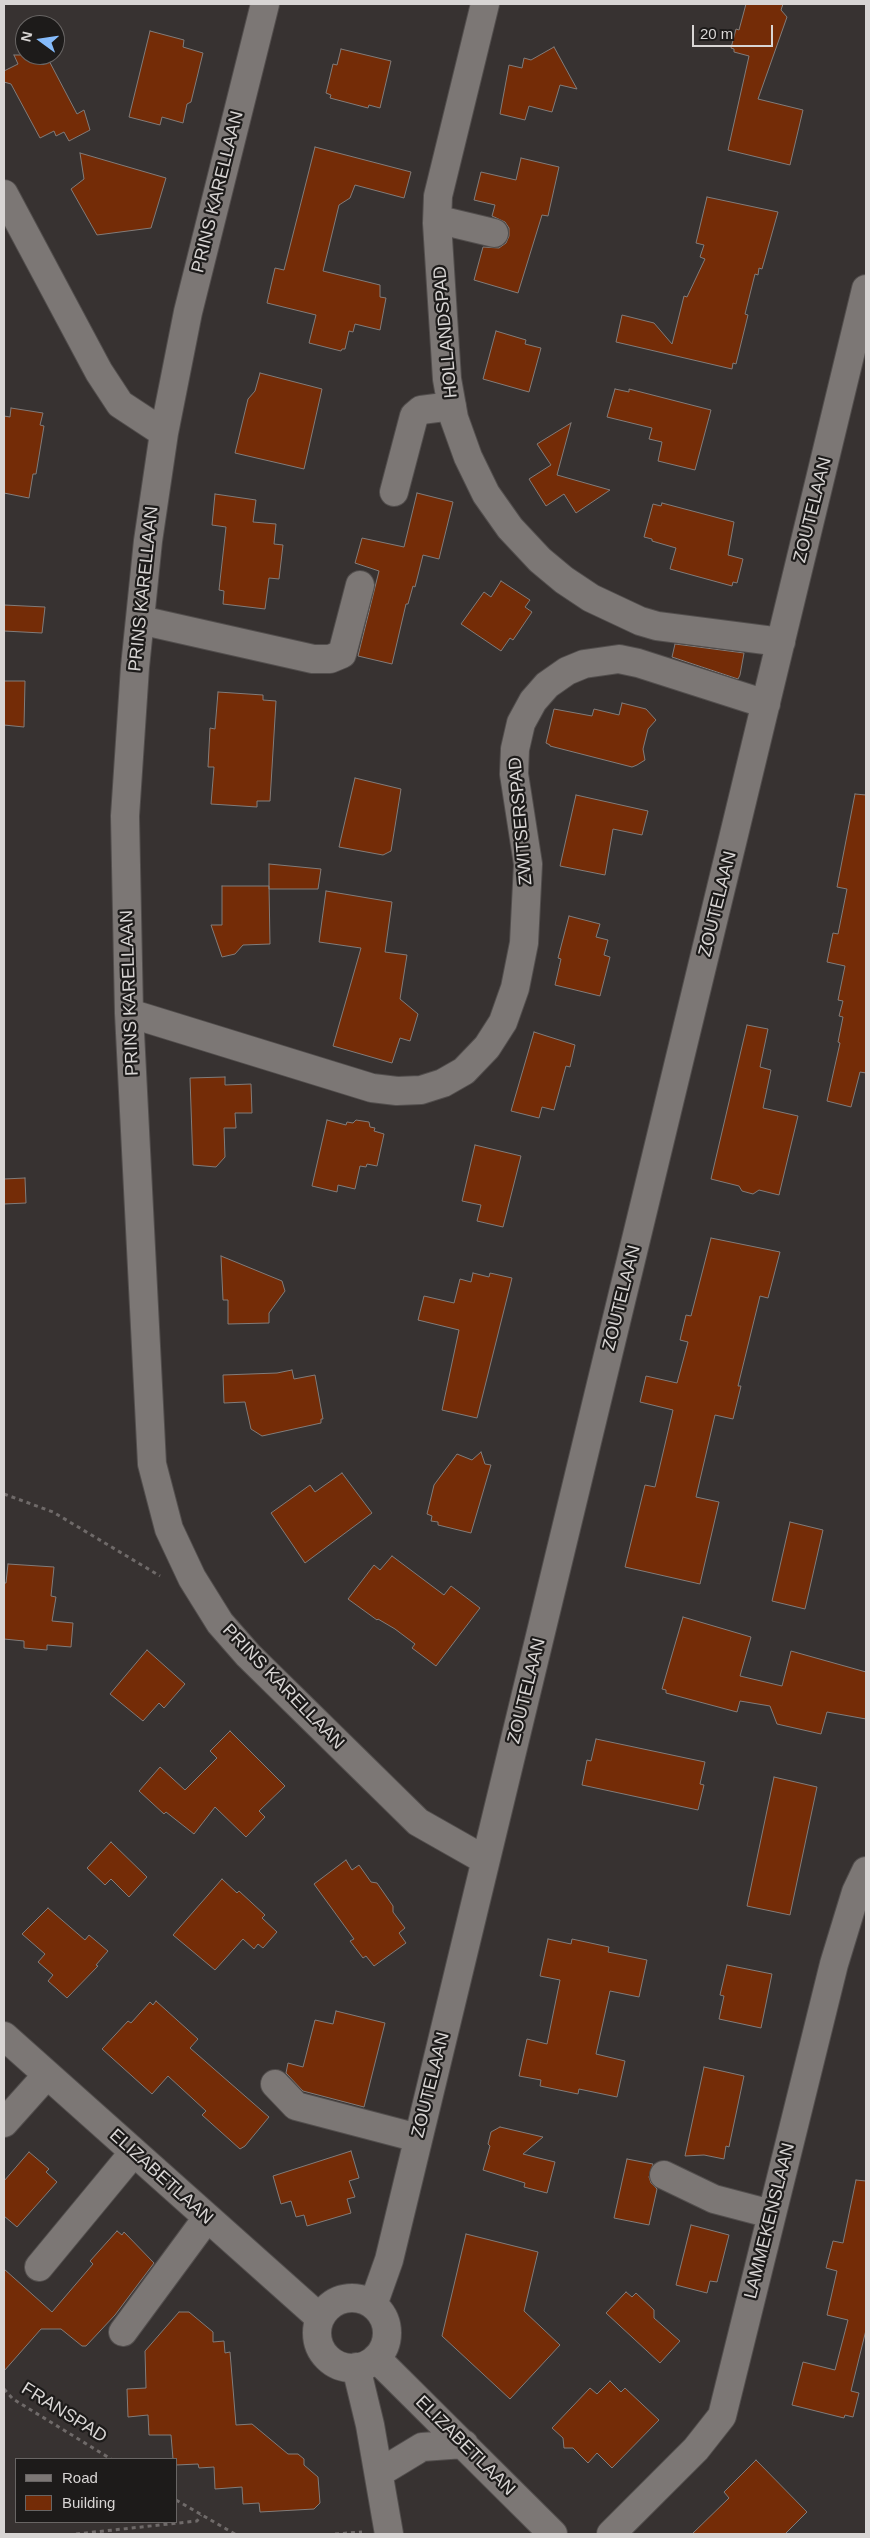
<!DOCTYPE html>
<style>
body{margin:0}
#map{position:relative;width:870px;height:2538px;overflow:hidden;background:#373231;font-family:Arial,sans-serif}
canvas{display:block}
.frame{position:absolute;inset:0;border:5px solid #d8d5d4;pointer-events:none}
.legend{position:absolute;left:15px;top:2458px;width:162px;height:65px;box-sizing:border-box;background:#1d1b1a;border:1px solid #686564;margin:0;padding:6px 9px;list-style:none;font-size:15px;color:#d8d5d4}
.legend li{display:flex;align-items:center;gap:10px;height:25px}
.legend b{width:25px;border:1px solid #686564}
.north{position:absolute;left:15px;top:15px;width:50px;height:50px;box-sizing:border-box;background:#1d1b1a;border:1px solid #686564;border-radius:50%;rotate:284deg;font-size:14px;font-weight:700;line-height:20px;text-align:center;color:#d8d5d4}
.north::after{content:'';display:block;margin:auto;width:18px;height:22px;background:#85bbfb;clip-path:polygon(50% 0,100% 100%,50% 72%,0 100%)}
.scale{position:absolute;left:692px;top:25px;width:81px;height:22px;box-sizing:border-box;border:2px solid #d8d5d4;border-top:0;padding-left:6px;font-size:15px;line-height:18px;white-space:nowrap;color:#d8d5d4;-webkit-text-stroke:4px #1d1b1a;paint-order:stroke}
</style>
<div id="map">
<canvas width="870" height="2538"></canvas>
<div class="frame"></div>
<ul class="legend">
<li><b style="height:6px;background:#7c7775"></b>Road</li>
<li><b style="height:14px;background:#742c07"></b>Building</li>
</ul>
<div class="north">N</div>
<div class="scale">20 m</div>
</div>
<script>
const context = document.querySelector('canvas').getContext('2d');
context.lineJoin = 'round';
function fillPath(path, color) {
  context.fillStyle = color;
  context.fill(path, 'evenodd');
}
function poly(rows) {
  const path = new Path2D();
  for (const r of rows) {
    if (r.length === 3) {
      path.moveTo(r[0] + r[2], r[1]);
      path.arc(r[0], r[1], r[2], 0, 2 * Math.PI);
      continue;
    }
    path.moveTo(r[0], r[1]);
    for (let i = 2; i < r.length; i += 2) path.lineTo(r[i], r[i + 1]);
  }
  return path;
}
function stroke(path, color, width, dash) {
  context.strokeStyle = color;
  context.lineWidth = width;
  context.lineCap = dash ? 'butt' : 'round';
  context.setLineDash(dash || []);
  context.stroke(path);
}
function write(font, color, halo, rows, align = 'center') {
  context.font = font + ' Arial,sans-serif';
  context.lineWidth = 4.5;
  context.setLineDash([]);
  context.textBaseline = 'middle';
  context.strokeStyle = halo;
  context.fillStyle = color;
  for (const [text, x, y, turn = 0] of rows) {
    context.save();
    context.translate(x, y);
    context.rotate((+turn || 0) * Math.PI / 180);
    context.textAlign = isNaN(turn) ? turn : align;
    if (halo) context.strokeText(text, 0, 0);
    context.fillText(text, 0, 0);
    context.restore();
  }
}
const building = poly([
 [746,4,783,4,781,10,787,17,758,99,803,110,790,165,728,150,749,56,734,52,734,49,731,48,736,29,739,30,746,4],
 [150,31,184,40,183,47,203,53,191,102,187,104,183,123,162,117,160,125,129,117,150,31],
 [554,47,577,89,560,85,552,112,529,106,525,120,500,114,509,65,522,68,524,58,531,60,554,47],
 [341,49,391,61,380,108,369,105,368,108,330,98,331,95,326,93,333,64,337,65,341,49],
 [14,55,46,55,77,114,84,110,90,130,69,141,64,132,56,136,54,131,40,138,11,84,4,82,4,71,18,64,14,55],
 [315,147,411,172,404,198,355,185,350,198,339,205,323,271,380,285,380,297,386,298,380,330,355,324,353,332,349,331,345,349,342,349,341,351,309,343,316,315,267,303,275,268,284,270,315,147],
 [80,153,166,178,151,228,97,235,71,189,84,179,80,153],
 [521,158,559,167,548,216,542,215,518,293,474,280,483,247,499,248,506,243,509,236,509,228,505,222,492,216,495,205,474,200,481,172,516,180,521,158],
 [707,197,778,212,762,269,759,268,758,275,755,274,745,314,748,315,736,364,733,363,732,369,616,342,622,315,654,323,672,344,684,296,687,297,705,259,700,257,704,245,696,243,707,197],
 [496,331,526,340,525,344,541,348,529,392,483,379,496,331],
 [260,373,322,389,304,469,235,453,248,399,255,391,260,373],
 [615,389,629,392,629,389,711,410,695,470,658,461,662,442,649,439,652,428,607,417,615,389],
 [11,408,43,413,40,425,44,426,36,474,33,474,29,498,4,493,4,416,10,417,11,408],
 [571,423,557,475,610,490,576,513,564,494,546,506,529,479,551,465,537,444,571,423],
 [417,493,453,502,439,559,423,555,415,587,413,586,408,604,406,604,392,664,358,656,379,571,355,563,362,538,404,547,417,493],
 [215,494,256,500,253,522,276,524,274,544,283,545,279,579,269,578,265,609,223,604,224,591,219,590,226,527,212,525,215,494],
 [662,503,734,522,728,555,743,559,737,583,733,582,732,586,670,569,676,548,652,541,652,539,644,537,653,504,661,506,662,503],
 [501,581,530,600,525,607,532,612,513,640,510,638,501,651,461,624,484,592,491,597,501,581],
 [4,605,45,607,42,633,4,631,4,605],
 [675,644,744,653,740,675,738,679,672,657,675,644],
 [4,681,25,681,24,727,4,725,4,681],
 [218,692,263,695,263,700,276,701,270,801,257,801,257,807,211,804,214,767,208,767,210,728,215,729,218,692],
 [622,703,646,709,656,720,648,729,643,749,645,760,637,765,632,767,550,746,550,745,546,743,554,709,592,716,594,709,619,715,622,703],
 [355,778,401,789,391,851,383,855,339,847,355,778],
 [855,794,866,795,866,1073,860,1072,851,1107,827,1101,840,1043,838,1042,843,1017,839,1016,843,1001,838,1000,845,966,827,962,833,933,838,934,847,889,837,887,855,794],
 [576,795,648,811,642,835,613,829,605,875,560,866,576,795],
 [269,864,321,869,318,889,269,889,269,864],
 [222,886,269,886,270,944,243,945,235,954,222,957,211,925,222,925,222,886],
 [326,891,392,902,385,952,407,955,400,999,418,1014,410,1041,400,1038,392,1063,333,1046,361,948,319,942,326,891],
 [569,916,600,924,596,937,608,940,604,955,610,957,600,996,555,985,561,959,558,958,569,916],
 [747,1025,768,1029,760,1067,771,1070,763,1108,798,1116,779,1195,759,1190,753,1194,742,1191,739,1186,711,1179,747,1025],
 [534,1032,575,1045,570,1067,566,1066,554,1110,542,1107,539,1118,511,1111,534,1032],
 [225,1077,225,1085,251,1084,252,1113,235,1113,236,1128,224,1128,225,1157,216,1167,193,1165,190,1078,225,1077],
 [327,1120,346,1125,347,1122,353,1123,356,1120,369,1122,370,1127,375,1128,374,1131,384,1134,377,1166,367,1164,366,1167,360,1166,355,1189,338,1185,337,1192,312,1186,327,1120],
 [475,1145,521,1156,503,1227,477,1221,481,1205,462,1201,475,1145],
 [25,1178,26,1203,4,1204,4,1179,25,1178],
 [711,1238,780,1252,768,1298,760,1296,738,1386,741,1386,733,1419,715,1415,696,1497,719,1502,700,1584,625,1567,645,1485,655,1487,673,1410,640,1402,646,1376,677,1383,688,1342,680,1340,686,1315,691,1316,711,1238],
 [221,1256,282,1281,285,1291,269,1313,269,1323,228,1324,228,1300,223,1300,221,1256],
 [473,1273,489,1277,490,1273,512,1278,477,1418,442,1410,459,1330,418,1320,424,1296,454,1303,460,1279,471,1282,473,1273],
 [292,1370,294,1379,315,1375,323,1419,321,1419,321,1423,262,1436,251,1429,245,1402,224,1403,223,1375,277,1373,292,1370],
 [481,1452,485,1464,491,1465,471,1533,438,1525,438,1522,431,1521,432,1516,427,1514,434,1485,457,1454,472,1460,481,1452],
 [342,1473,372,1513,305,1563,271,1513,310,1485,315,1492,342,1473],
 [790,1522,823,1530,805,1609,772,1601,790,1522],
 [392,1556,444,1595,451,1586,480,1608,436,1666,412,1648,415,1644,395,1629,378,1619,377,1620,348,1599,374,1565,380,1570,392,1556],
 [8,1564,54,1567,51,1596,56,1597,52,1621,73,1623,71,1647,47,1645,47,1650,24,1648,24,1641,4,1639,4,1583,6,1583,8,1564],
 [683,1617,751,1637,740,1676,782,1686,791,1651,866,1672,866,1719,827,1712,821,1734,777,1724,770,1706,740,1701,737,1712,666,1693,666,1690,662,1689,683,1617],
 [147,1650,185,1684,164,1708,159,1703,143,1721,110,1694,147,1650],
 [230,1731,285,1786,259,1811,265,1817,246,1837,215,1807,194,1834,166,1812,164,1814,139,1791,160,1767,185,1790,217,1758,210,1751,230,1731],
 [596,1739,705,1762,700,1784,704,1785,698,1810,582,1785,587,1760,591,1761,596,1739],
 [774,1777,817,1787,790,1915,747,1906,774,1777],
 [111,1842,147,1877,129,1897,111,1879,105,1885,87,1868,111,1842],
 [346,1860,352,1870,359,1865,371,1882,377,1883,393,1906,393,1912,405,1928,399,1933,406,1943,374,1966,366,1956,363,1958,350,1941,354,1939,314,1884,346,1860],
 [222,1879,237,1893,239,1891,265,1915,262,1918,277,1932,263,1948,258,1944,254,1949,243,1939,215,1970,173,1935,222,1879],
 [48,1908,85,1940,89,1935,108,1951,96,1965,98,1966,67,1998,48,1981,53,1975,38,1962,45,1954,22,1934,48,1908],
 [548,1939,571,1944,572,1939,609,1947,608,1952,647,1960,639,1997,610,1991,596,2054,625,2061,617,2097,579,2089,578,2094,540,2086,541,2080,519,2076,527,2039,547,2044,560,1980,540,1976,548,1939],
 [727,1965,772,1974,761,2028,719,2019,724,1996,720,1995,727,1965],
 [156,2001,198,2039,190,2048,269,2117,245,2146,240,2149,202,2115,206,2111,168,2076,152,2094,102,2049,128,2021,131,2023,150,2002,153,2005,156,2001],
 [336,2011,385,2023,364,2107,303,2091,286,2073,288,2063,303,2067,315,2020,333,2024,336,2011],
 [704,2067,744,2076,729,2147,726,2146,724,2159,704,2155,685,2156,704,2067],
 [500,2127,543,2137,523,2154,555,2162,547,2193,524,2187,525,2183,483,2170,490,2146,488,2144,491,2132,500,2127],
 [351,2151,359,2178,349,2181,355,2197,347,2199,351,2213,307,2226,304,2215,296,2217,291,2201,281,2204,273,2176,351,2151],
 [29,2152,49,2169,46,2172,57,2182,17,2227,4,2216,4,2181,29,2152],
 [627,2159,653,2164,649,2177,651,2183,657,2189,649,2225,614,2218,627,2159],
 [856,2180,866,2181,866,2330,851,2391,859,2393,853,2417,845,2415,844,2418,792,2405,803,2362,835,2370,848,2320,827,2315,837,2271,826,2268,833,2241,843,2243,856,2180],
 [691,2225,729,2235,717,2282,710,2281,707,2293,676,2285,691,2225],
 [117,2231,122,2235,124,2232,154,2263,115,2315,86,2346,82,2346,61,2329,41,2329,4,2371,4,2269,52,2312,93,2264,90,2261,117,2231],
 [466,2234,538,2252,524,2311,560,2345,510,2399,442,2336,466,2234],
 [626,2292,632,2297,636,2293,654,2310,654,2318,680,2341,660,2363,606,2313,626,2292],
 [179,2312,189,2312,213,2332,213,2342,224,2341,225,2353,230,2352,236,2425,252,2424,288,2454,298,2454,304,2459,304,2465,318,2477,320,2503,314,2509,260,2512,259,2503,243,2504,242,2487,215,2489,214,2467,199,2468,198,2464,176,2465,176,2459,173,2459,171,2435,149,2435,148,2415,128,2417,127,2389,146,2388,145,2351,179,2312],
 [610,2381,621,2392,625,2388,659,2420,612,2468,597,2453,588,2463,573,2448,564,2448,563,2438,552,2428,590,2388,597,2394,610,2381],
 [756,2460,807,2512,785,2534,692,2534,729,2498,724,2492,756,2460]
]);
const path = poly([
 [4,1494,53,1512,160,1576],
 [4,2389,13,2399,111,2459],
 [176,2500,235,2534],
 [76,2534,197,2521,201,2515],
 [335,2534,362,2532]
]);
const minor = poly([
 [265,4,188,312,164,433,148,541,135,667,125,816,129,1013,152,1464,169,1529,192,1578,220,1623,248,1655,418,1822,485,1860],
 [485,4,438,196,437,223,447,379,454,418,468,457,486,494,510,528,540,560,564,580,591,598,640,621,657,626,781,642],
 [4,194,99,372,120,404,164,433],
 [437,223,448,222,494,233],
 [394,492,414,416,421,410,452,406],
 [140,620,313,659,330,659,342,654,360,585],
 [129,1013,372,1088,397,1091,421,1090,443,1083,464,1071,487,1047,503,1022,515,988,524,943,528,864,514,774,515,749,521,723,533,701,547,685,567,671,584,664,619,659,638,663,766,704],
 [4,2036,320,2318],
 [275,2084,296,2106,418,2138],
 [4,2123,47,2075],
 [664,2175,714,2199,771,2214],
 [39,2267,134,2152],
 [352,2333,35],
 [373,2305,389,2260,866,289],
 [123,2332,207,2218],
 [376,2358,553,2534],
 [356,2367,370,2425,389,2534],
 [379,2473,422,2447,464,2444],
 [611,2534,696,2449,722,2416,834,1964,856,1892,866,1871]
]);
const streetNames = [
 ["PRINS KARELLAAN",218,192,-76],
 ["HOLLANDSPAD",446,332,-95],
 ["ZOUTELAAN",813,510,-76],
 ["PRINS KARELLAAN",144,589,-84],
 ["ZWITSERSPAD",521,821,-95],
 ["ZOUTELAAN",718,904,-76],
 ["PRINS KARELLAAN",130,993,-92],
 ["ZOUTELAAN",622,1298,-76],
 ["PRINS KARELLAAN",283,1687,46],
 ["ZOUTELAAN",527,1691,-76],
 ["ZOUTELAAN",431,2085,-76],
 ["ELIZABETLAAN",161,2177,42],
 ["LAMMEKENSLAAN",770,2221,-76],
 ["FRANSPAD",64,2413,32],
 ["ELIZABETLAAN",465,2446,45]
];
fillPath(building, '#742c07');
stroke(building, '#817c7a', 1);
stroke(minor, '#524e4d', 30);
stroke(path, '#6f6a69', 3, [4, 4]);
stroke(minor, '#7c7775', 28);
write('18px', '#d8d5d4', '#1d1b1a', streetNames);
</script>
